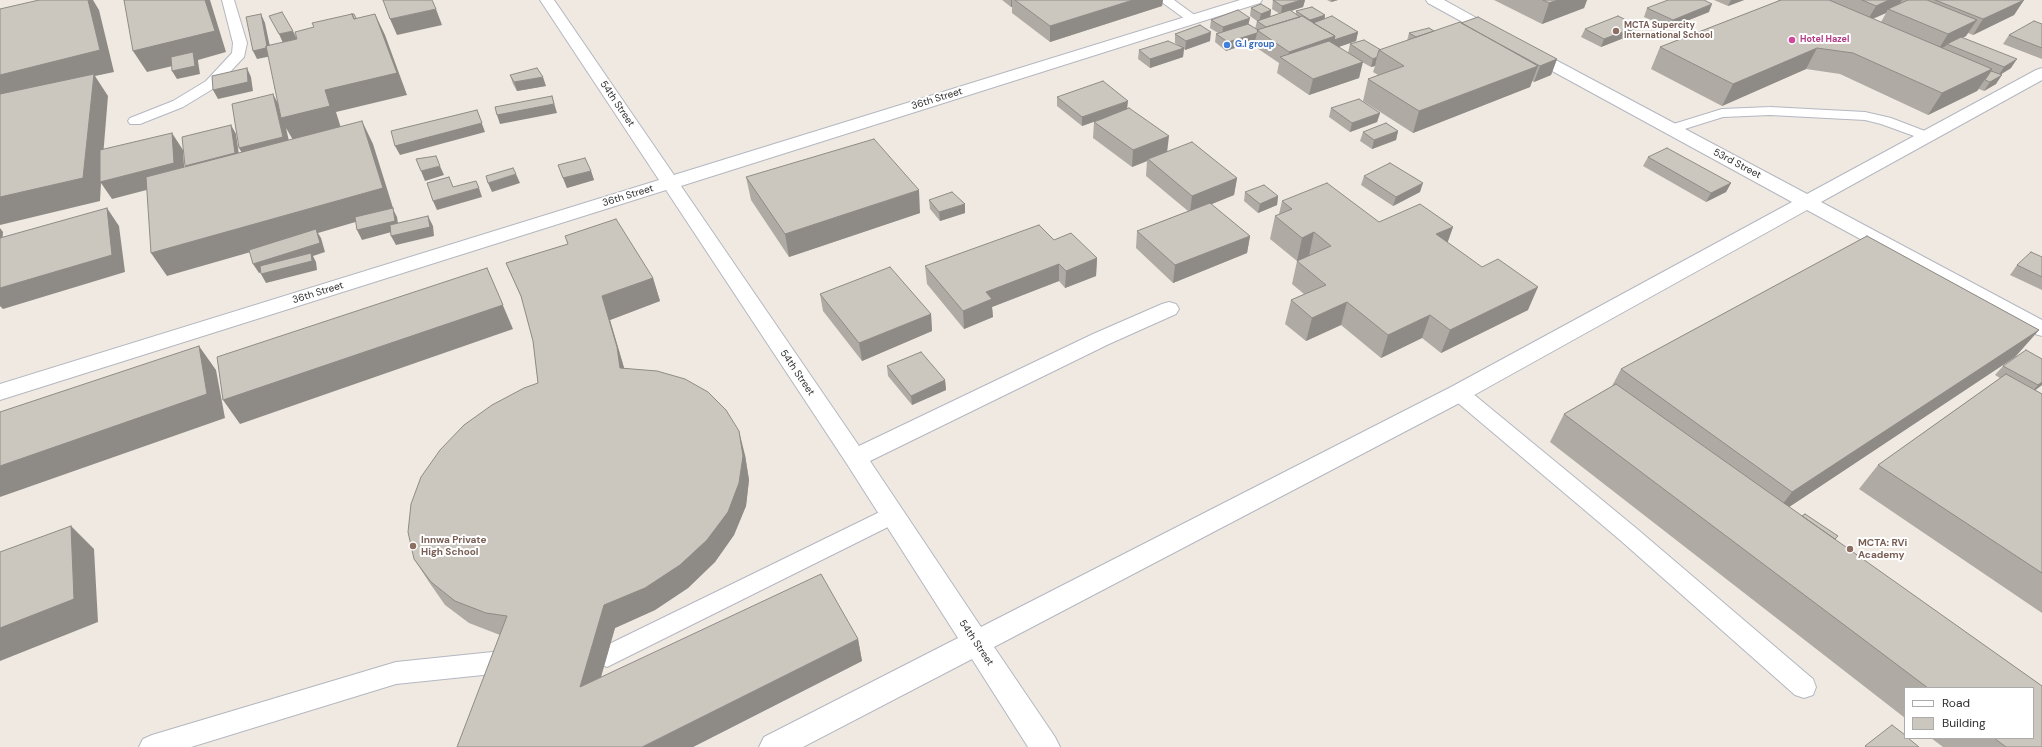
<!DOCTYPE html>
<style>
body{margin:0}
#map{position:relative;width:2042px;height:747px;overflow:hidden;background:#efe9e1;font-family:"DM Sans",sans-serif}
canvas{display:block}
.legend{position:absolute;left:1904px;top:687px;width:130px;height:52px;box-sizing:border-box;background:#fff;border:1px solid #ababab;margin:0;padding:5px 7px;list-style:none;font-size:12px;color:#2e2e2e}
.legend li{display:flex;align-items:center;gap:8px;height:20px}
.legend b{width:20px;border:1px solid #ababab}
</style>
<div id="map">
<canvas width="2042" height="747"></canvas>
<ul class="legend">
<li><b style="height:5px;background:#fff"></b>Road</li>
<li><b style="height:11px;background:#cbc7bf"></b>Building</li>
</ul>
</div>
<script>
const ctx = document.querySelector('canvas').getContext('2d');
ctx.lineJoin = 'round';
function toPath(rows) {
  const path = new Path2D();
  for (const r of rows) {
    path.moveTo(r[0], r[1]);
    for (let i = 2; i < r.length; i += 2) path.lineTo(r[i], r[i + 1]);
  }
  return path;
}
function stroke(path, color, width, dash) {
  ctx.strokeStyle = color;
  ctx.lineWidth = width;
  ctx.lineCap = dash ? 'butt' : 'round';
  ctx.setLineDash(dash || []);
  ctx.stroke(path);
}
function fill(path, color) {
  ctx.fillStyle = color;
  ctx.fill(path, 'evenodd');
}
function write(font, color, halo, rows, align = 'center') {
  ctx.font = font + ' "DM Sans",sans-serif';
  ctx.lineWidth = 4;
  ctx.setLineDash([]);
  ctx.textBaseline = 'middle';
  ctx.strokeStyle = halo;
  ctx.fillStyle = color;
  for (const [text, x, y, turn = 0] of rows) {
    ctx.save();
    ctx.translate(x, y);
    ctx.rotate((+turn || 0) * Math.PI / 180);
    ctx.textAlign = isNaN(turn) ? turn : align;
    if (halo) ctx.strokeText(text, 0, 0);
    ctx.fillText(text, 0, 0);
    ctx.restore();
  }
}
const service = toPath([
 [222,0,234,0,247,43,244,57,216,87,183,107,140,124,130,124,128,121,130,118,173,101,206,81,232,53,233,43,222,0],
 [1159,0,1174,0,1200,19,1194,23,1189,22,1159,0],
 [1770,107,1865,112,1891,118,1930,133,1932,136,1930,139,1925,140,1881,124,1865,120,1770,115,1723,117,1672,133,1667,132,1665,129,1667,126,1722,109,1770,107],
 [1459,386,1466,388,1636,528,1813,679,1816,687,1813,695,1804,698,1795,695,1620,540,1452,398,1449,393,1452,388,1459,386],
 [892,506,900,509,903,515,900,521,615,663,607,667,599,663,595,656,599,649,892,506],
 [512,650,520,653,524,661,520,669,512,672,396,684,191,747,139,747,143,739,152,735,396,662,512,650]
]);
const minor = toPath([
 [540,0,554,0,674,175,1240,0,1262,0,1260,3,681,186,859,446,1093,334,1162,304,1169,302,1176,304,1179,309,1176,314,1109,344,870,461,981,627,1451,387,1792,202,1523,55,1521,52,1523,49,1535,49,1807,194,2036,70,2042,68,2042,80,1821,202,2042,320,2042,336,2035,334,1807,210,1467,399,994,647,1055,737,1060,747,1028,747,972,659,803,747,759,747,764,737,958,638,847,464,666,190,0,400,0,384,659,180,540,0],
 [1426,0,1444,0,1500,31,1503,34,1500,37,1490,37,1428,3,1426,0]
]);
stroke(service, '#b4b7c1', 2);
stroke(minor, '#b4b7c1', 2);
fill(service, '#fff');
fill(minor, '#fff');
fill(toPath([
 [1002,0,1163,0,1162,6,1050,42,1012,13,1012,7,1011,7],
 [1273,0,1305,0,1303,7,1291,11,1296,14,1296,11,1325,15,1325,19,1358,32,1356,41,1339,47,1348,53,1350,44,1381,50,1407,41,1409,33,1434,31,1557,59,1551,75,1534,82,1532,81,1530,87,1413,133,1363,101,1368,79,1378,75,1373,72,1375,66,1371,67,1362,62,1359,78,1309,95,1277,73,1279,63,1254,46,1255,41,1226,51,1215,42,1216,34,1218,33,1210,28,1211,20,1249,24,1255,29,1257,21,1250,16,1251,8,1271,10,1270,17,1280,14,1272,9],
 [1327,0,1338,0,1331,2],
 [1494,0,1587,0,1584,8,1542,24],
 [1714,0,1744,0,1728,6],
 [1778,0,2024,0,2014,15,1973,35,1968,33,1966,36,1962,38,2011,68,2000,75,1996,84,1984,91,1979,89,1977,91,1928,115,1840,74,1806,69,1722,106,1651,69,1660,47,1778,1],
 [1886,13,1881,22,1873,19],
 [1647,8,1709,12,1669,28,1644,17],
 [2042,24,2042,59,2003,44,2009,35],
 [1585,29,1634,34,1601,47,1581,37],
 [1175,34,1210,41,1185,50,1184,49,1183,57,1150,68,1138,59,1139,50,1181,47,1175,43],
 [510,75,546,86,517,91,513,84],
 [1057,97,1128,109,1167,152,1237,178,1234,195,1211,204,1250,236,1247,253,1173,283,1136,248,1137,231,1188,211,1146,176,1147,161,1132,167,1093,138,1094,122,1101,119,1082,126,1057,106],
 [1331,108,1380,113,1377,122,1350,132,1329,117],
 [1398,131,1396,140,1372,149,1360,141,1363,132],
 [1648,157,1731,183,1726,192,1706,202,1643,166],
 [558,165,591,171,594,180,567,188],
 [1364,176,1420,192,1393,206,1361,185],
 [746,177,920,213,789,257,751,200],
 [1245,192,1278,196,1277,205,1258,213,1244,201],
 [929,200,965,204,965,213,940,221,930,209],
 [1282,201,1379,222,1453,227,1447,242,1528,310,1441,353,1422,338,1381,358,1341,325,1306,341,1285,324,1291,300,1304,294,1292,284,1297,261,1270,239,1275,216,1279,214],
 [565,236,653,278,660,301,610,320,624,368,745,455,749,480,746,506,734,535,715,562,688,588,655,610,615,628,601,677,858,639,862,661,693,747,500,635,469,623,445,605,429,582,414,559,538,383,533,341,522,299,506,263,568,244],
 [1867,236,2039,330,2015,357,1789,507,1802,516,1805,514,1838,536,1835,540,2042,686,2042,747,1943,747,1931,738,2033,738,2033,688,1905,688,1905,718,1550,442,1564,414,1612,386,1621,369],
 [1054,240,1097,258,1096,276,1065,288,1059,281,992,307,993,317,964,329,927,284,925,266],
 [2042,257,2042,290,2010,275,2017,265],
 [820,294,931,314,932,331,862,361,823,311],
 [2042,359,2042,385,2035,390,2042,394,2042,613,1859,489,1878,465,2000,378,1995,375,2003,366],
 [887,366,945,380,946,390,912,405,888,376]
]), '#afaba4');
fill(toPath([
 [88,0,93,0,99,10,114,72,95,76,108,96,101,181,172,133,183,150,185,180,112,199,101,183,100,201,0,225,0,75],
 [205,0,210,0,226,52,198,60,198,61,200,74,177,79,172,71,194,61,147,72,133,51],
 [1011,0,1012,0,1012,7,1011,7],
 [1133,0,1163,0,1162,6,1050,42,1050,26],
 [1301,0,1305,0,1303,7,1281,14,1282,6],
 [1332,0,1338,0,1331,2],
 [1558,0,1587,0,1584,8,1542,24,1549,3],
 [1731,0,1744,0,1728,6],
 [1889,0,1902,0,1897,8,1888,9,1886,13,1867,21,1876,6],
 [2024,0,2014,15,1973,35,1983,19],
 [1712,4,1709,12,1669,28,1673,20],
 [436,9,442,25,397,35,390,19],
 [1271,10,1270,19,1259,22,1261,14],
 [261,14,265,23,272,56,257,59,253,51],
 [375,14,385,35,407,95,336,112,341,128,293,140,286,128,292,154,249,165,239,148,273,94,282,111,325,90],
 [1325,15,1323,24,1309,26,1310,20],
 [1250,18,1248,26,1222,36,1223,27],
 [1977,20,1966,36,1948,45,1947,44,1946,46,1938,50,1948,34],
 [1638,26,1634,34,1601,47,1604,39],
 [293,31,297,39,283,43,279,34],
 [1211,32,1210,41,1185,50,1186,41],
 [1358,32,1356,41,1332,49,1287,62,1289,52,1335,36],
 [1257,33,1255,41,1226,51,1228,42],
 [1184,48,1183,57,1150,68,1150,59],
 [1817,48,1806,69,1722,106,1733,84],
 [1377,57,1375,66,1371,67,1373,59],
 [1557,59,1551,75,1534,82,1540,66],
 [2017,59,2011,68,1998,76,2004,67],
 [1363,62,1359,78,1309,95,1313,79],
 [1538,66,1530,87,1413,133,1419,111],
 [247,68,251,77,253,91,218,99,213,90],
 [1992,69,1977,91,1928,115,1942,93],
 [2002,75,1996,84,1984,91,1990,82],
 [543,77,546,86,517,91,514,82],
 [552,96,557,113,500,124,497,115],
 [1128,101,1127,110,1082,126,1082,117],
 [477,110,485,132,400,155,395,146],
 [1380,113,1377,122,1350,132,1352,123],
 [362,121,373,144,394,211,397,217,399,230,362,240,357,230,393,211,318,233,321,238,325,252,313,256,316,262,317,270,266,283,261,274,311,257,259,273,253,264,317,233,167,276,151,253],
 [231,125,236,134,240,162,191,175,185,166],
 [1398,131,1396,140,1372,149,1374,140],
 [1169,136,1167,153,1148,159,1147,161,1132,167,1133,150],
 [440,166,444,175,425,181,421,171],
 [591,171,594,180,567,188,563,178],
 [516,174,520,183,492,192,488,183],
 [1237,178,1234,195,1190,213,1192,196],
 [1423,183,1420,192,1393,206,1396,197],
 [1731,183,1726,192,1706,202,1711,193],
 [479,188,482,197,437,210,433,201],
 [919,190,920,213,789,257,785,234],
 [1278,196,1277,205,1258,213,1260,204],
 [965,204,965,213,940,221,939,212],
 [107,208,119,226,125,272,3,309,0,306,0,288],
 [428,216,433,226,434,236,396,245,391,236],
 [1453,227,1445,250,1436,234],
 [0,228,3,232,0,269],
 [1314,232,1309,256,1297,261,1302,238],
 [1250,236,1247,253,1173,283,1175,265],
 [1097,258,1096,276,1065,288,1066,271],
 [1059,264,1059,281,992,307,993,317,964,329,963,311,986,292],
 [487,268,513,329,240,424,223,400],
 [653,278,660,301,610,320,625,371,620,368,602,296],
 [1538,287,1528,310,1441,353,1450,330],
 [1347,302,1341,325,1306,341,1312,318],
 [931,314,932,331,862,361,859,343],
 [1430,315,1422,338,1381,358,1388,335],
 [2039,330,2015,357,1771,519,1792,492],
 [199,346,216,370,225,418,0,497,0,466],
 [945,380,946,390,912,405,911,396],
 [2042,382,2042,385,2029,395,2038,385],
 [739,431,745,455,749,480,746,506,734,535,715,562,688,588,655,610,615,628,592,708,580,687,604,605],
 [71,526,94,549,98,622,0,661,0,628],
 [858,639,862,661,693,747,642,747]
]), '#8e8b86');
const building = toPath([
 [39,0,88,0,100,50,0,75,0,9,39,0],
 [124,0,205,0,215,31,133,51,124,0],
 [383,0,432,0,436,9,390,19,383,0],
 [1015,0,1133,0,1050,26,1015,0],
 [1273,0,1301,0,1282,6,1273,0],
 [1543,0,1558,0,1549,3,1543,0],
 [1668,0,1704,0,1712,4,1673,20,1647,8,1668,0],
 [1781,0,1829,0,1992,69,1942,93,1853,53,1817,48,1733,84,1660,47,1781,0],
 [1862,0,1889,0,1876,6,1862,0],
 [1908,0,1927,0,1977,20,1948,34,1888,9,1908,0],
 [1935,0,2024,0,1983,19,1935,0],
 [1261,4,1271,10,1261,14,1251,8,1261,4],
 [1312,7,1325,15,1310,20,1296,11,1312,7],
 [1238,10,1250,18,1223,27,1211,20,1238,10],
 [1290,10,1300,17,1266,27,1257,21,1290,10],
 [282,12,293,31,279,34,269,16,282,12],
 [261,14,267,46,266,46,266,48,253,51,246,17,261,14],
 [352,14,354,19,375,14,397,73,325,90,330,106,281,118,266,46,297,39,295,32,314,27,312,23,352,14],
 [352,14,354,14,356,18,354,19,352,14],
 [1302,16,1335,36,1289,52,1257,30,1302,16],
 [1332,16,1358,32,1334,40,1335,36,1313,23,1332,16],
 [1618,16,1638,26,1604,39,1585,29,1618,16],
 [1478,17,1557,59,1540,66,1461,23,1478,17],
 [2034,21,2042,24,2042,48,2009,35,2034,21],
 [1460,22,1538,66,1419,111,1368,79,1404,66,1379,50,1460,22],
 [1248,24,1258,30,1257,33,1228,42,1216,34,1248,24],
 [1200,25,1211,32,1186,41,1175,34,1200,25],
 [1429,28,1434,31,1416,37,1409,33,1429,28],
 [1961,37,2017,59,2004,67,1947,44,1961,37],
 [1364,40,1381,50,1379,50,1377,57,1373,59,1350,44,1364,40],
 [1168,41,1184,48,1150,59,1139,50,1168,41],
 [1329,41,1363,62,1313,79,1280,57,1329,41],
 [193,52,195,66,172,71,171,57,193,52],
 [247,68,248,82,213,90,212,76,247,68],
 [537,68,543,77,514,82,510,75,537,68],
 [1991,71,2002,75,1990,82,1985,80,1991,71],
 [94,74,83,178,0,197,0,94,94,74],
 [1103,81,1128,101,1082,117,1057,97,1103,81],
 [273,94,283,137,239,148,232,104,273,94],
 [552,96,554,104,497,115,495,107,552,96],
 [1359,99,1380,113,1352,123,1331,108,1359,99],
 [1129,108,1169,136,1133,150,1094,122,1129,108],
 [477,110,482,123,395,146,391,131,477,110],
 [362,121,383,188,151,253,146,177,362,121],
 [1386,123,1398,131,1374,140,1363,132,1386,123],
 [231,125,235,153,185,166,182,137,231,125],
 [172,133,174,163,100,182,100,150,172,133],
 [874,139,919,190,785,234,746,177,874,139],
 [1192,142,1237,178,1192,196,1148,159,1192,142],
 [1667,148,1731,183,1711,193,1648,157,1667,148],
 [436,156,440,166,421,171,416,159,436,156],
 [585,158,591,171,563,178,558,165,585,158],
 [1390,163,1423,183,1396,197,1364,176,1390,163],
 [513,168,516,174,488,183,486,176,513,168],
 [449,177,453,187,476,181,479,188,433,201,427,183,449,177],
 [1327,183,1379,222,1420,204,1453,227,1436,234,1482,267,1498,259,1538,287,1450,330,1430,315,1388,335,1347,302,1312,318,1291,300,1326,285,1297,261,1331,246,1314,232,1302,238,1275,216,1292,209,1282,201,1327,183],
 [1264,185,1278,196,1260,204,1245,192,1264,185],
 [952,192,965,204,939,212,929,200,952,192],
 [1210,203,1250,236,1175,265,1137,231,1210,203],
 [107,208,112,255,0,288,0,238,107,208],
 [393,208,395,221,357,230,355,217,393,208],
 [428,216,430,227,391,236,390,225,428,216],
 [616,219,653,278,602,296,617,347,620,368,657,371,685,379,708,392,726,410,739,431,743,456,739,483,728,512,707,540,680,565,645,588,604,605,580,687,821,574,858,639,642,747,457,747,507,616,486,613,455,601,431,582,414,559,408,532,411,504,421,477,440,450,464,425,492,405,524,388,538,383,533,341,521,296,506,263,568,244,565,236,616,219],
 [1039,225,1054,240,1071,233,1097,258,1066,271,1059,264,986,292,992,299,963,311,925,266,1039,225],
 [316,229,320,243,253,264,249,250,316,229],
 [1867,236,2039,330,1792,492,1621,369,1867,236],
 [2031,252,2042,257,2042,277,2017,265,2031,252],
 [311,253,312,261,261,274,260,266,311,253],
 [890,267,931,314,859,343,820,294,890,267],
 [487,268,503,305,223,400,217,357,487,268],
 [199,346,207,394,0,466,0,412,199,346],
 [2026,350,2042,359,2042,382,2038,385,2003,366,2026,350],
 [921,352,945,380,911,396,887,366,921,352],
 [2006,374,2042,394,2042,573,1878,465,2006,374],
 [1616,384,2042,686,2042,747,2006,747,1994,738,2033,738,2033,688,1928,688,1564,414,1616,384],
 [1805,514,1838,536,1835,539,1802,516,1805,514],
 [71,526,74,599,0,628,0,552,71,526],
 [1892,725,1905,735,1905,738,1908,738,1919,747,1866,747,1865,746,1892,725]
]);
fill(building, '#cbc7bf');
stroke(building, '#8e8b86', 1);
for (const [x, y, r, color] of [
 [1616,31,4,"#8d6e63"],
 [1792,40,4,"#d1479c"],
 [1227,45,4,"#3f7fe0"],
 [413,546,4,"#8d6e63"],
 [1850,549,4,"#8d6e63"]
]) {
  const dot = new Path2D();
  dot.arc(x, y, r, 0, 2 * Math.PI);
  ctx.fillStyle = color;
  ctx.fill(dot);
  stroke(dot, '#fff', 1.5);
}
write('bold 9px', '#785e54', '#fff', [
 ["MCTA Supercity",1624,26],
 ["International School",1624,36]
], 'left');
write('bold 9px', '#b23c85', '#fff', [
 ["Hotel Hazel",1800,40]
], 'left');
write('bold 9px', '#366cbe', '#fff', [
 ["G.I group",1235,45]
], 'left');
write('10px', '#2e2e2e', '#fff', [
 ["36th Street",937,99,-17],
 ["54th Street",617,104,56],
 ["53rd Street",1737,164,28],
 ["36th Street",628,196,-17],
 ["36th Street",318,293,-17],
 ["54th Street",797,373,56],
 ["54th Street",976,643,56]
]);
write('bold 10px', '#785e54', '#fff', [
 ["Innwa Private",421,540],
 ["High School",421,552],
 ["MCTA: RVi",1858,543],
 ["Academy",1858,555]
], 'left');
</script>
